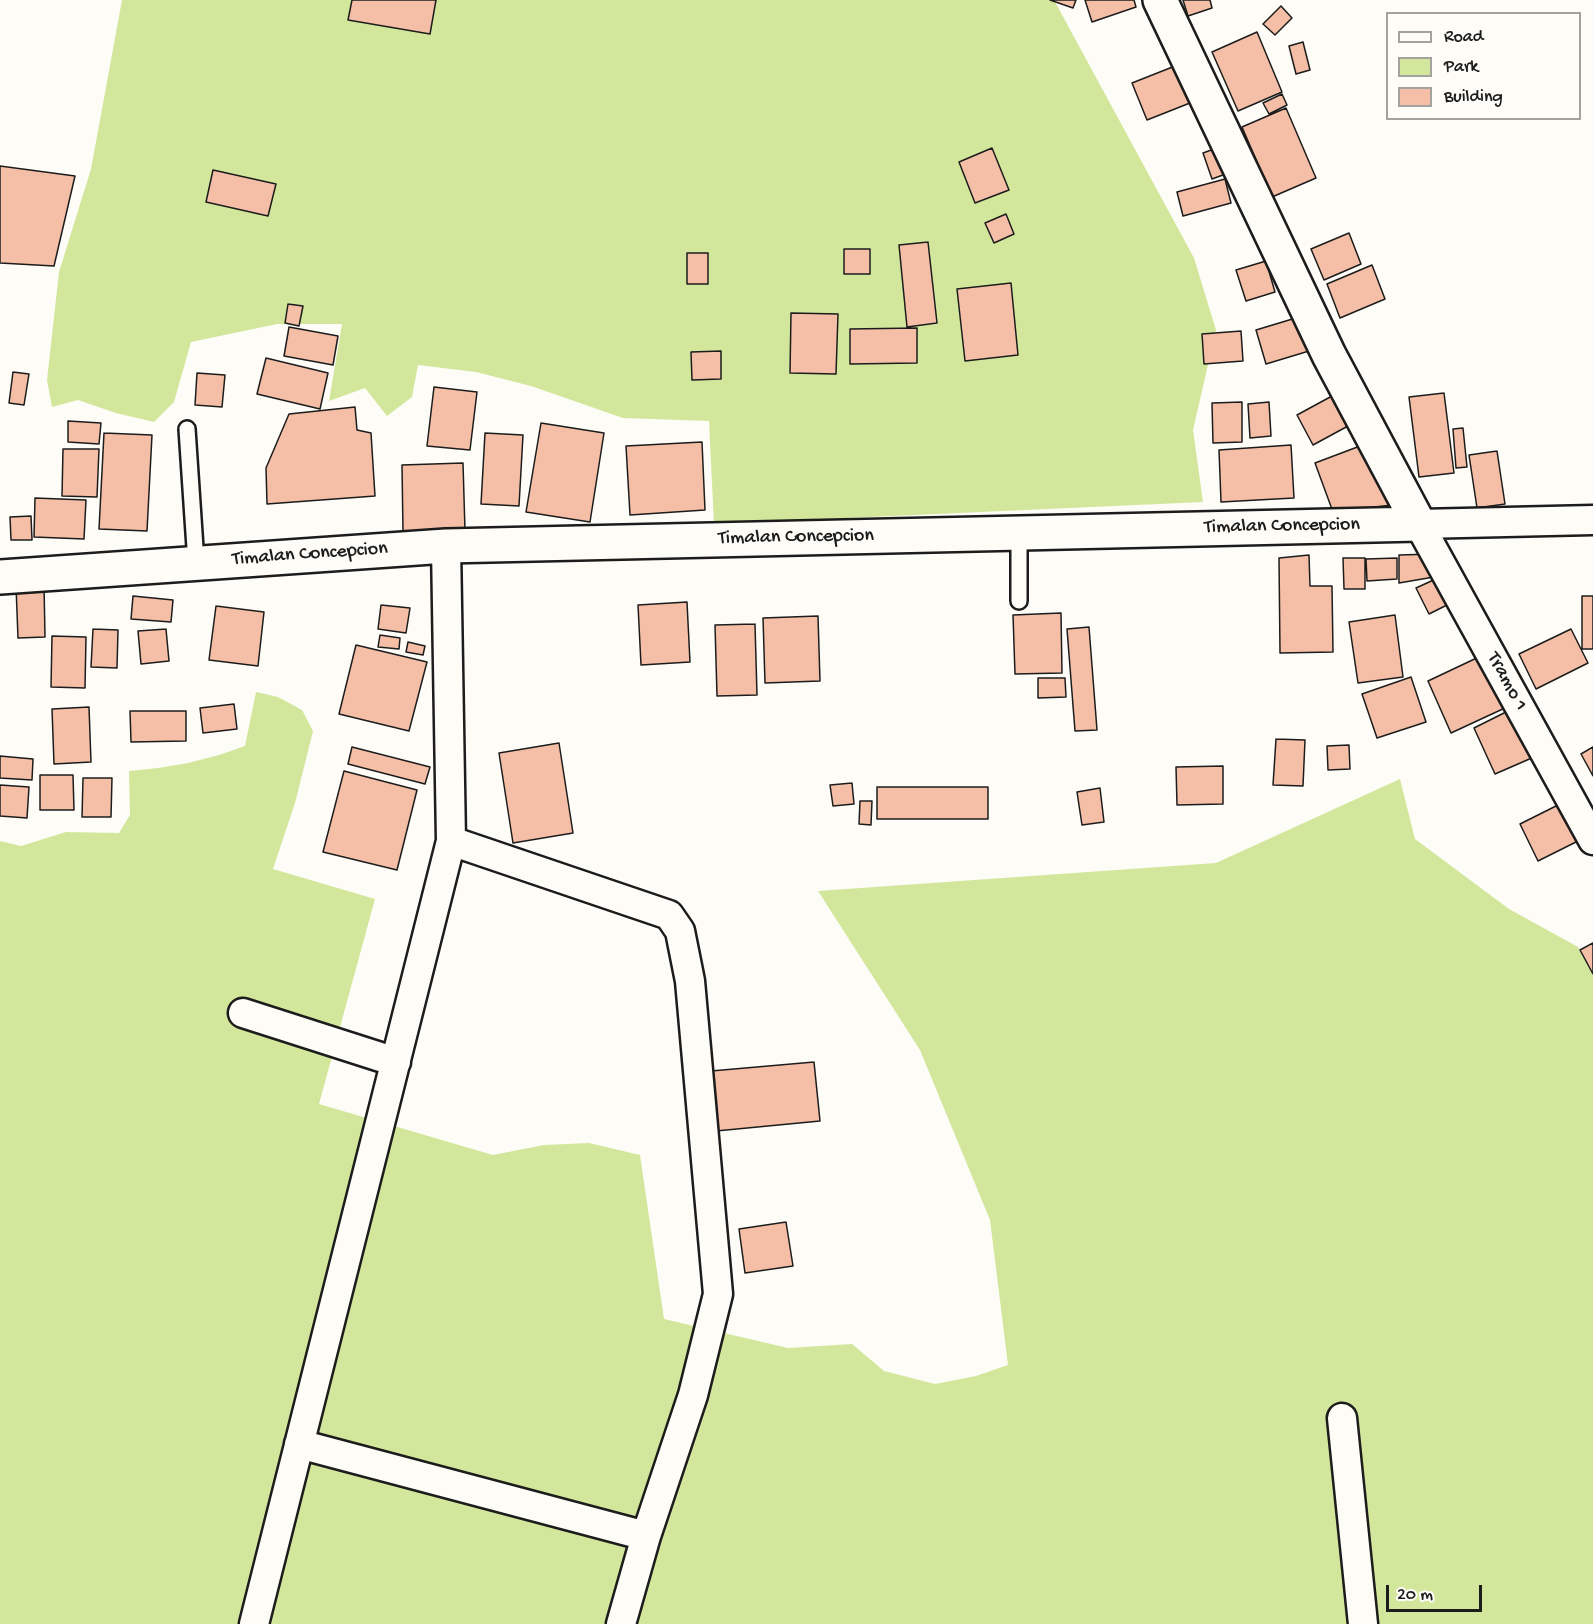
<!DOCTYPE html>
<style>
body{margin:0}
#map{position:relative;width:1593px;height:1624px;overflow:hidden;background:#fdfcf7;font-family:"Gochi Hand",sans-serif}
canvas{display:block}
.legend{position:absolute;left:1386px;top:12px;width:195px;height:108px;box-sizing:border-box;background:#fdfcf7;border:2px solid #a3a29f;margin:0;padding:8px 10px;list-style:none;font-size:18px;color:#1c1c1c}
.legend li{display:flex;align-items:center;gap:12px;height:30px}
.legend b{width:30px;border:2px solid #a3a29f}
.scale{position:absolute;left:1386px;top:1585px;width:96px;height:27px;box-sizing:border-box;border:3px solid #1c1c1c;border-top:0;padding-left:8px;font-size:18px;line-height:21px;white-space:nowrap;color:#1c1c1c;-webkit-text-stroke:4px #fdfcf7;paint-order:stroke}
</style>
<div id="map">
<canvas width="1593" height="1624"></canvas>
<ul class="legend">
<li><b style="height:8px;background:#fdfcf7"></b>Road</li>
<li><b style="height:16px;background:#d3e79c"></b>Park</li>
<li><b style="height:16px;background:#f4bfa6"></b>Building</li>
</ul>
<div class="scale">20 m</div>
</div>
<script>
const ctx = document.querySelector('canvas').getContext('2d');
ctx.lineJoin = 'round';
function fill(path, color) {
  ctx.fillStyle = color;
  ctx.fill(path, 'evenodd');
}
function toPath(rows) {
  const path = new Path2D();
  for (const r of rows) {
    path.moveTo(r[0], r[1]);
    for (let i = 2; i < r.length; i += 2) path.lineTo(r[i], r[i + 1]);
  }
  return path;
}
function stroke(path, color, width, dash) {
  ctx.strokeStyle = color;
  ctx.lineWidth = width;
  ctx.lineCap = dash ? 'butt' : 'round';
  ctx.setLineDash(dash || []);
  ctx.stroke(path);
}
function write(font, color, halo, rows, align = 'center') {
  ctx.font = font + ' "Gochi Hand",sans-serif';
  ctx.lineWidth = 4.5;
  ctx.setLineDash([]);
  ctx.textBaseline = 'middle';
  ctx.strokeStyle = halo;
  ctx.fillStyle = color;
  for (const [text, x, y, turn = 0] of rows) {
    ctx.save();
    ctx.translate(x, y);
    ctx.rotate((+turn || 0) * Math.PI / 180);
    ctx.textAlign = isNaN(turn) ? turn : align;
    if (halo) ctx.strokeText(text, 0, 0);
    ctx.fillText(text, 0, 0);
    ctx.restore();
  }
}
fill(toPath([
 [122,0,1054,0,1194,258,1216,330,1193,430,1203,502,714,524,709,421,623,418,531,386,476,372,418,365,412,397,387,416,365,388,329,401,342,324,277,324,191,342,174,402,154,422,116,413,78,400,52,407,47,380,59,272,91,169],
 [256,692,278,697,302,710,313,731,295,803,273,869,375,899,319,1104,493,1155,544,1145,589,1143,640,1155,664,1319,788,1348,852,1344,884,1371,935,1384,976,1376,1008,1365,990,1220,920,1050,818,891,1216,863,1400,779,1415,839,1509,909,1578,947,1593,975,1593,1624,0,1624,0,841,21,846,66,832,119,833,130,815,129,771,158,768,188,763,219,755,245,746]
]), '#d3e79c');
const building = toPath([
 [352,0,436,0,430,34,348,20,352,0],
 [1050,0,1076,0,1073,8,1050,0],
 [1085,0,1134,0,1136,7,1092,22,1085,0],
 [1183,0,1210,0,1212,8,1188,16,1183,0],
 [1281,6,1292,18,1275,35,1263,24,1281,6],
 [1257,32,1282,92,1238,111,1212,52,1257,32],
 [1303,42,1310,70,1296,74,1289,46,1303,42],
 [1175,66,1190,103,1147,120,1132,83,1175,66],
 [1282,94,1287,105,1269,114,1263,103,1282,94],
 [1286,108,1316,178,1272,197,1242,127,1286,108],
 [1222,146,1231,172,1212,179,1203,153,1222,146],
 [992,148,1009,190,975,203,959,162,992,148],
 [0,166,75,176,54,266,0,263,0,166],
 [213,170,276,184,268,216,206,202,213,170],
 [1225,179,1231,203,1183,216,1177,192,1225,179],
 [1006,214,1014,234,994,243,985,223,1006,214],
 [1349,233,1361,264,1324,280,1311,249,1349,233],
 [928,242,937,323,907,327,899,245,928,242],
 [844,249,870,249,870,274,844,274,844,249],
 [687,253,708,253,708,284,687,284,687,253],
 [1266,261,1275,292,1246,301,1236,270,1266,261],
 [1372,265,1385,299,1340,318,1327,284,1372,265],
 [1011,283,1018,355,965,361,957,289,1011,283],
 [288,304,303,306,299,326,285,323,288,304],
 [791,313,838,314,836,374,790,373,791,313],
 [1299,317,1309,351,1266,364,1256,330,1299,317],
 [289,327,338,336,333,365,284,356,289,327],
 [917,328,917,363,850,364,850,329,917,328],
 [1241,331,1243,361,1204,364,1202,334,1241,331],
 [721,351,721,379,692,380,691,352,721,351],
 [266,358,328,373,320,409,257,394,266,358],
 [13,372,29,374,24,405,9,403,13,372],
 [197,373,225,375,222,407,195,405,197,373],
 [434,387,477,392,470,450,427,446,434,387],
 [1444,393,1454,473,1419,477,1409,397,1444,393],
 [1332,396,1348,426,1313,445,1297,415,1332,396],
 [1242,402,1242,442,1213,443,1212,403,1242,402],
 [1269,402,1271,436,1250,438,1248,404,1269,402],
 [355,407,357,430,371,433,375,496,267,504,266,468,289,414,355,407],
 [68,421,101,423,99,444,68,442,68,421],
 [541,423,604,433,590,522,526,512,541,423],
 [1463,428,1467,467,1456,468,1453,429,1463,428],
 [104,433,152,435,147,531,99,529,104,433],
 [485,433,523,435,519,506,481,504,485,433],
 [702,442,705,510,630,515,626,446,702,442],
 [1291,445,1294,498,1221,502,1219,450,1291,445],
 [1360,446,1392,505,1333,512,1315,463,1360,446],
 [63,449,99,449,97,497,62,496,63,449],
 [1497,451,1505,504,1477,508,1469,455,1497,451],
 [463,463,465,531,403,532,402,465,463,463],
 [35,498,86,500,84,539,34,537,35,498],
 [31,516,32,540,11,540,10,517,31,516],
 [1433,554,1434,577,1399,583,1399,555,1433,554],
 [1309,555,1310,586,1332,586,1333,652,1280,653,1279,558,1309,555],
 [1343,558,1365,558,1365,589,1344,589,1343,558],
 [1397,558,1397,579,1367,581,1366,559,1397,558],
 [1440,577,1453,602,1429,614,1416,588,1440,577],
 [44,585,45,637,18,638,16,586,44,585],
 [133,596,173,600,171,622,131,619,133,596],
 [1582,596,1593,596,1593,649,1582,649,1582,596],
 [687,602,690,662,641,665,638,605,687,602],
 [381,605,410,608,406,633,378,629,381,605],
 [216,606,264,612,258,666,209,660,216,606],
 [1061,613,1062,673,1015,674,1013,615,1061,613],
 [1395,615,1403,677,1358,683,1349,622,1395,615],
 [818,616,820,681,765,683,763,618,818,616],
 [755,624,757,695,717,696,715,625,755,624],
 [1089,627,1097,730,1075,731,1067,629,1089,627],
 [93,629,118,630,117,668,91,667,93,629],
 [166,629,169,661,141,664,138,631,166,629],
 [1571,629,1588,663,1536,689,1519,654,1571,629],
 [380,635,400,638,399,649,378,647,380,635],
 [52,636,86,637,85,688,51,687,52,636],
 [408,642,425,646,423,655,406,652,408,642],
 [356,645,427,662,409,731,339,714,356,645],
 [1483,655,1507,707,1451,733,1428,681,1483,655],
 [1411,677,1426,722,1377,738,1362,694,1411,677],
 [1038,678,1065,678,1066,697,1038,698,1038,678],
 [234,704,237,729,203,733,200,708,234,704],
 [89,707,91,762,54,764,52,709,89,707],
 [1512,709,1534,757,1495,774,1474,728,1512,709],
 [130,711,186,711,186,741,131,742,130,711],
 [1276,739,1305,740,1303,786,1273,785,1276,739],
 [559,743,573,833,513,843,499,753,559,743],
 [1349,745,1350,769,1328,770,1327,746,1349,745],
 [352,747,430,767,425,784,348,764,352,747],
 [1593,747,1593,776,1581,754,1593,747],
 [0,756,33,759,32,780,0,778,0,756],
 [1223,766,1223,804,1177,805,1176,767,1223,766],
 [344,771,417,790,397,870,323,852,344,771],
 [40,775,73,775,74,810,40,810,40,775],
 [83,778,112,778,111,817,82,817,83,778],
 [852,783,854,804,833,806,830,785,852,783],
 [0,785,29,787,27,818,0,816,0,785],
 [877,787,988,787,988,819,877,819,877,787],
 [1100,788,1104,822,1082,825,1077,792,1100,788],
 [1568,800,1586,837,1538,861,1520,824,1568,800],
 [860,801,872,801,871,825,859,824,860,801],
 [1593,943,1593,974,1580,950,1593,943],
 [814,1062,820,1121,716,1131,711,1071,814,1062],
 [786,1222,793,1266,745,1273,739,1229,786,1222]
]);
fill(building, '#f4bfa6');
stroke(building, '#1c1c1c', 1.5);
const lane = toPath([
 [187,429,196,563],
 [1019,533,1019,601]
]);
const street = toPath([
 [1593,520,1419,524,1593,840],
 [451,841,669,915,680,931,690,981,718,1294,693,1395,646,1536,621,1624],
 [243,1013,396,1062],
 [1342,1418,1363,1624],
 [299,1444,646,1536],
 [254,1624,451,841,446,546]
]);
const secondary = toPath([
 [0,577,446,546,1419,524,1329,355,1160,0]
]);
stroke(lane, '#1c1c1c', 20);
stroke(street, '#1c1c1c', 33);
stroke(secondary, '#1c1c1c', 38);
stroke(lane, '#fdfcf7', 15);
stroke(street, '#fdfcf7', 28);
stroke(secondary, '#fdfcf7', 33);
write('20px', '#1c1c1c', '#fdfcf7', [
 ["Timalan Concepcion",1282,527,-1],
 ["Timalan Concepcion",796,538,-1],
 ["Timalan Concepcion",310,555,-4],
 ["Tramo 1",1506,682,61]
]);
</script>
